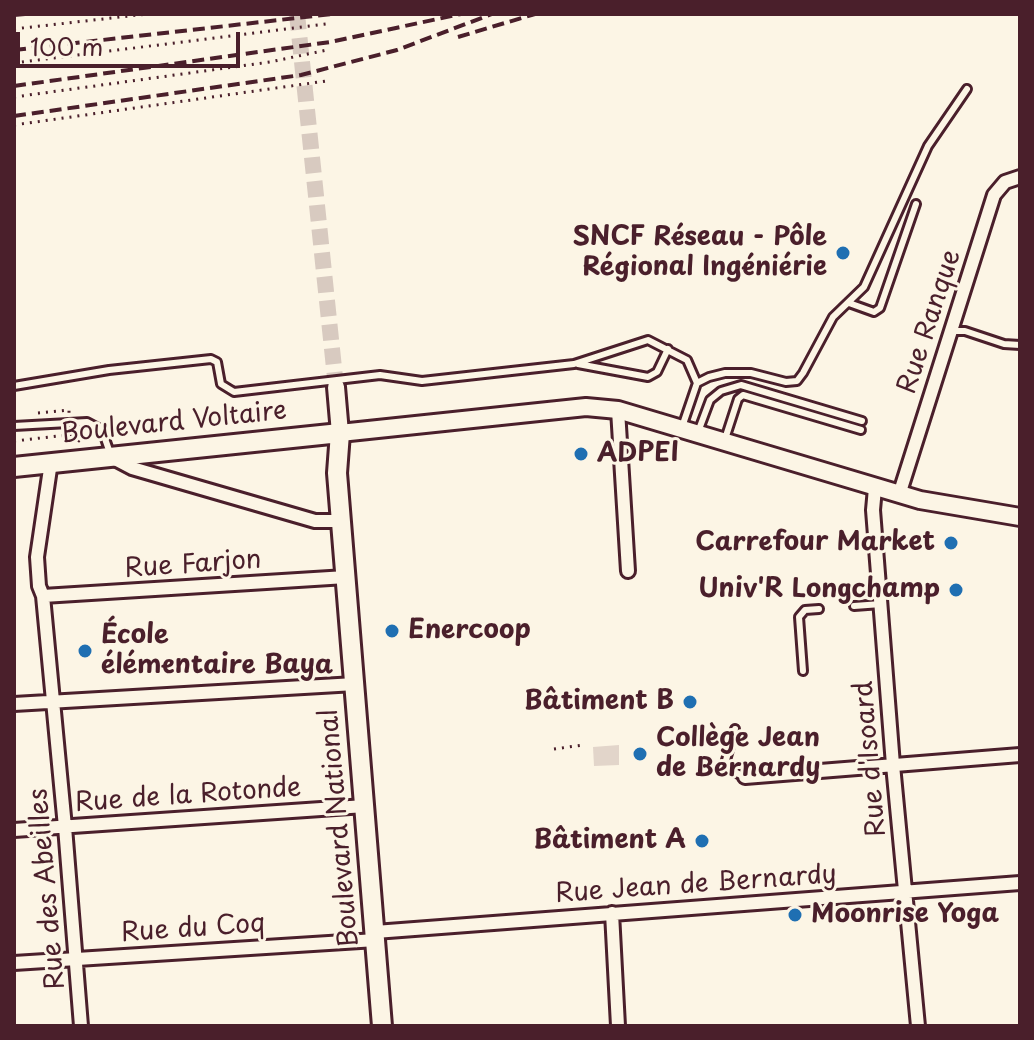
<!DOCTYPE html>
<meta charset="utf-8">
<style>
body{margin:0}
#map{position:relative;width:1034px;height:1040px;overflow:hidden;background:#fcf5e5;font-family:"Playpen Sans",sans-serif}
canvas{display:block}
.frame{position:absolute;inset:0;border:16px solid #4a1f2b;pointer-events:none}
.scale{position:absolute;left:16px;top:32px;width:224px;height:36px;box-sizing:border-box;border:4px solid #4a1f2b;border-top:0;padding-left:10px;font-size:24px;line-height:28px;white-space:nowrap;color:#4a1f2b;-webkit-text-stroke:6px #fcf5e5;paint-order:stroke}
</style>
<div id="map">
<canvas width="1034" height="1040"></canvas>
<div class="frame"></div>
<div class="scale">100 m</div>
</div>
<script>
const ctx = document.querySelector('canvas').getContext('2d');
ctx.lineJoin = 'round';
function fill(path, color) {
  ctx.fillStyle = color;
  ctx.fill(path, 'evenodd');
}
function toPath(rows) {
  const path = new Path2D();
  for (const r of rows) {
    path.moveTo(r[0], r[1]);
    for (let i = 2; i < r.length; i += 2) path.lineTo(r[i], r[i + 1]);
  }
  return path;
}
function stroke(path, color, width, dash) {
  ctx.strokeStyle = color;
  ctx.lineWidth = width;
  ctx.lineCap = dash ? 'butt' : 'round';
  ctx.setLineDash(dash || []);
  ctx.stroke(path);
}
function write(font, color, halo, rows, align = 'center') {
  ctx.font = font + ' "Playpen Sans",sans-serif';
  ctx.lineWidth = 6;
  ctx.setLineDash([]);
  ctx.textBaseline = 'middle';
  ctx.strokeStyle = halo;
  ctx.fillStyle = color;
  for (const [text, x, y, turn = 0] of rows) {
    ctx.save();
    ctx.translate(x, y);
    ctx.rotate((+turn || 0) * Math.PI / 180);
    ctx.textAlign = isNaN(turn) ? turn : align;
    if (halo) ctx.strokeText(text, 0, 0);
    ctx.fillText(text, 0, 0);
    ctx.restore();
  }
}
fill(toPath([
 [619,745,619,765,594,766,593,747]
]), '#e2d5ca');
stroke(toPath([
 [297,14,336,387]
]), '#d8cac0', 16, [16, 8]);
const service = toPath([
 [849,303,874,312,880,308,916,204],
 [951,331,965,331,1004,344,1020,345],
 [578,364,648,377,657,372,668,349],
 [14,386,109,370,211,359,217,362,221,384,234,392,380,375,422,381,574,364,648,340,687,360,697,383],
 [14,426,87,422,102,430,110,453],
 [682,427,697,383,709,377,725,373,751,373,786,382,797,381,803,373,833,317,864,287,928,146,967,89],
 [698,432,710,400,721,391,741,385,862,421],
 [725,439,738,399,743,395,861,430],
 [854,606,881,604],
 [803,671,799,617,805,610,819,609],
 [735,729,724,767,745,777]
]);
const minor = toPath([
 [618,410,628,571],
 [113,458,132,468,315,521,341,521],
 [51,462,37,557,39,586,43,596,65,827,81,1026],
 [875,488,873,510,893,765,918,1026],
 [899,495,994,195,1005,182,1020,177],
 [43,596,346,577],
 [14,704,355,684],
 [745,777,1020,755],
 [14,830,365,806],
 [612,913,618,1026],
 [375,932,1020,883],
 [14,963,376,940]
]);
const tertiary = toPath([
 [336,387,340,433,586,407,618,410,920,500,1020,517]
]);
const secondary = toPath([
 [14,467,340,433,337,473,382,1026]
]);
stroke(service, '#4a1f2b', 12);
stroke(minor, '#4a1f2b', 18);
stroke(tertiary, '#4a1f2b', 22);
stroke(secondary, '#4a1f2b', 24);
stroke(toPath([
 [14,29,147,14],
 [14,63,326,24],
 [14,97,270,62,327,50],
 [14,125,326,81],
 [38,413,69,410,69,415],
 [14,441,77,434,81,438,77,443],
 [689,739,706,739],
 [554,749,583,745]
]), '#4a1f2b', 3, [2, 6]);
stroke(service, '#fcf5e5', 6);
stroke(minor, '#fcf5e5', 12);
stroke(tertiary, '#fcf5e5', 16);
stroke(secondary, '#fcf5e5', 18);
stroke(toPath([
 [14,15,25,14],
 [458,37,535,14],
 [14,50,332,14],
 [14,86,330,42,461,14],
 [14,116,301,75,397,50,492,14]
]), '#4a1f2b', 4, [12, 6]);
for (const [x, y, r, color] of [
 [843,253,8,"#1f6fb2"],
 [581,454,8,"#1f6fb2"],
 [951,543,8,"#1f6fb2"],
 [956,590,8,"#1f6fb2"],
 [392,631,8,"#1f6fb2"],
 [85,651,8,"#1f6fb2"],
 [690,702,8,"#1f6fb2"],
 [640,754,8,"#1f6fb2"],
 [702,841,8,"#1f6fb2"],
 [795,915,8,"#1f6fb2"]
]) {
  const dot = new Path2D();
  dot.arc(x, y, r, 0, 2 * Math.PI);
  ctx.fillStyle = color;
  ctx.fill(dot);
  stroke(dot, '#fcf5e5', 3);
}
write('bold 26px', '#4a1f2b', '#fcf5e5', [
 ["SNCF Réseau - Pôle",827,238],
 ["Régional Ingéniérie",827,268],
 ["ADPEI",597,454,"left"],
 ["Carrefour Market",935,543],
 ["Univ'R Longchamp",940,590],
 ["Enercoop",408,631,"left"],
 ["École",101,636,"left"],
 ["élémentaire Baya",101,666,"left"],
 ["Bâtiment B",674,702],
 ["Collège Jean",656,739,"left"],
 ["de Bernardy",656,769,"left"],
 ["Bâtiment A",686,841],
 ["Moonrise Yoga",811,915,"left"]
], 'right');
write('26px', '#4a1f2b', '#fcf5e5', [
 ["Rue Ranque",930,322,-72],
 ["Boulevard Voltaire",174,423,-6],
 ["Rue Farjon",193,565,-4],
 ["Rue d'Isoard",871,759,-95],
 ["Rue de la Rotonde",188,796,-4],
 ["Boulevard National",340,828,-95],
 ["Rue Jean de Bernardy",696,885,-4],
 ["Rue des Abeilles",48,889,-95],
 ["Rue du Coq",193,929,-4]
]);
</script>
